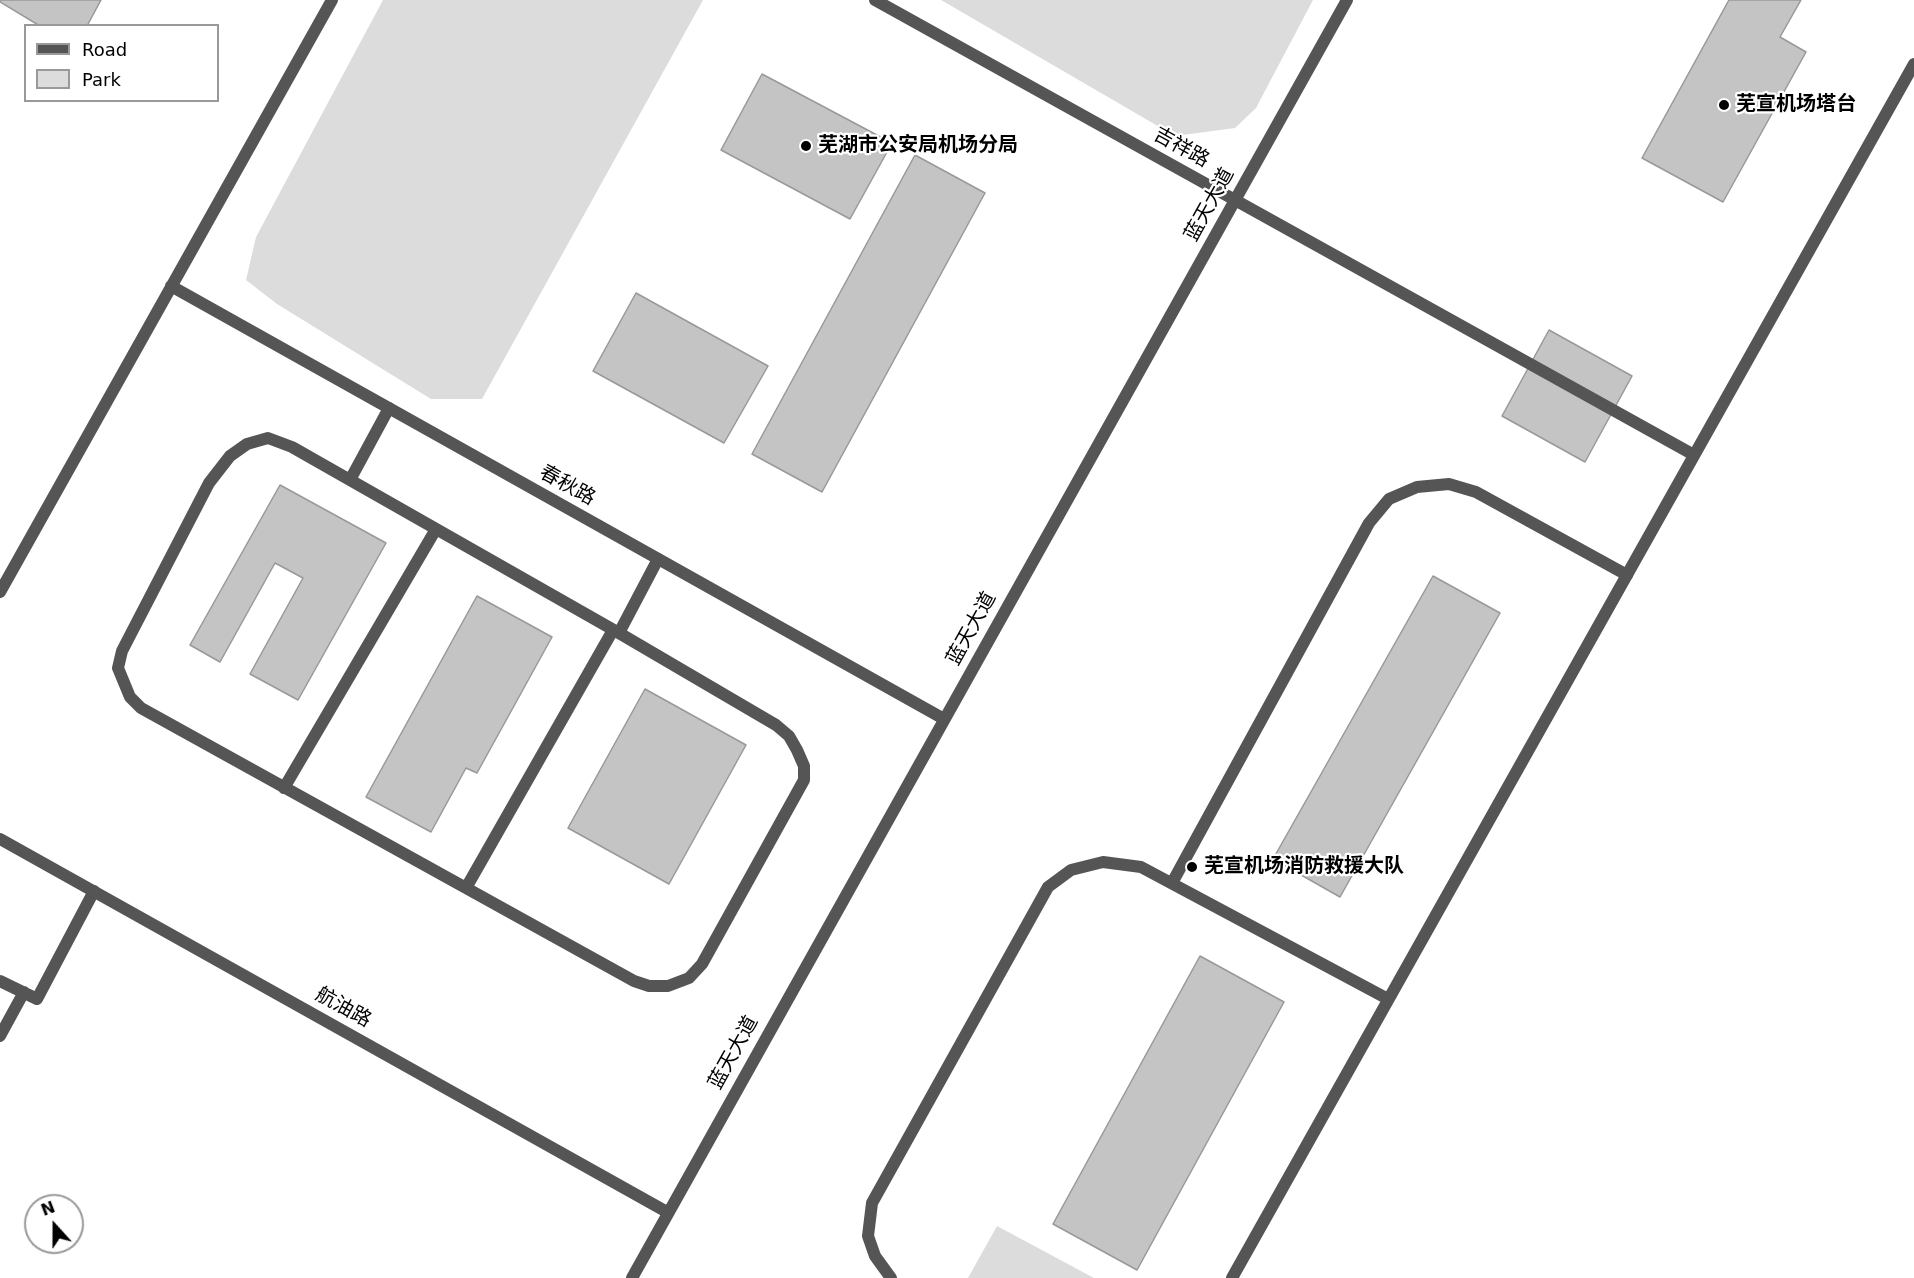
<!DOCTYPE html>
<meta charset="utf-8">
<style>
body{margin:0}
#map{position:relative;width:1914px;height:1278px;overflow:hidden;background:#fff;font-family:"DejaVu Sans",sans-serif}
canvas{display:block}
.legend{position:absolute;left:24px;top:24px;width:195px;height:78px;box-sizing:border-box;background:#fff;border:2px solid #999;margin:0;padding:8px 10px;list-style:none;font-size:18px;color:#000}
.legend li{display:flex;align-items:center;gap:12px;height:30px}
.legend b{width:30px;border:2px solid #999}
.north{position:absolute;left:24px;top:1194px;width:60px;height:60px;box-sizing:border-box;background:#fff;border:2px solid #999;border-radius:50%;rotate:339deg;font-size:16px;font-weight:700;line-height:24px;text-align:center;color:#000}
.north::after{content:'';display:block;margin:auto;width:21px;height:27px;background:#000;clip-path:polygon(50% 0,100% 100%,50% 72%,0 100%)}
</style>
<div id="map">
<canvas width="1914" height="1278"></canvas>
<ul class="legend">
<li><b style="height:8px;background:#555"></b>Road</li>
<li><b style="height:16px;background:#dcdcdc"></b>Park</li>
</ul>
<div class="north">N</div>
</div>
<script>
const ctx = document.querySelector('canvas').getContext('2d');
ctx.lineJoin = 'round';
function fill(path, color) {
  ctx.fillStyle = color;
  ctx.fill(path, 'evenodd');
}
function toPath(rows) {
  const path = new Path2D();
  for (const r of rows) {
    path.moveTo(r[0], r[1]);
    for (let i = 2; i < r.length; i += 2) path.lineTo(r[i], r[i + 1]);
  }
  return path;
}
function stroke(path, color, width, dash) {
  ctx.strokeStyle = color;
  ctx.lineWidth = width;
  ctx.lineCap = dash ? 'butt' : 'round';
  ctx.setLineDash(dash || []);
  ctx.stroke(path);
}
function write(font, color, halo, rows, align = 'center') {
  ctx.font = font + ' "DejaVu Sans","Noto Sans SC",sans-serif';
  ctx.lineWidth = 4.5;
  ctx.setLineDash([]);
  ctx.textBaseline = 'middle';
  ctx.strokeStyle = halo;
  ctx.fillStyle = color;
  for (const [text, x, y, turn = 0] of rows) {
    ctx.save();
    ctx.translate(x, y);
    ctx.rotate((+turn || 0) * Math.PI / 180);
    ctx.textAlign = isNaN(turn) ? turn : align;
    if (halo) ctx.strokeText(text, 0, 0);
    ctx.fillText(text, 0, 0);
    ctx.restore();
  }
}
fill(toPath([
 [383,0,703,0,482,399,431,399,277,304,246,280,256,237],
 [941,0,1313,0,1256,108,1235,128,1175,136],
 [997,1226,1094,1278,968,1278]
]), '#dcdcdc');
const building = toPath([
 [0,0,101,0,87,26,40,26,0,2,0,0],
 [1729,0,1801,0,1780,37,1806,52,1723,202,1642,158,1729,0],
 [762,74,892,143,850,219,721,150,762,74],
 [915,155,985,193,822,492,752,454,915,155],
 [636,293,768,366,724,443,593,371,636,293],
 [1549,330,1632,376,1585,462,1502,416,1549,330],
 [280,485,386,543,298,700,250,674,303,578,275,563,220,662,190,645,280,485],
 [1433,576,1500,613,1340,897,1273,859,1433,576],
 [477,596,552,637,477,773,466,768,431,832,366,797,477,596],
 [645,689,746,745,669,884,568,828,645,689],
 [1200,956,1284,1002,1137,1270,1053,1224,1200,956]
]);
fill(building, '#c4c4c4');
stroke(building, '#999', 1.5);
stroke(toPath([
 [389,408,350,480,292,447,268,438,247,444,230,456,209,483,122,651,118,668,130,697,141,708,634,981,649,986,668,986,689,978,702,964,804,780,804,766,797,750,789,736,776,725,619,633,658,559],
 [350,480,619,633],
 [284,788,436,529],
 [1172,883,1369,523,1389,499,1417,487,1449,484,1476,492,1627,575],
 [466,888,613,630],
 [0,981,37,999,94,891],
 [0,1036,24,992],
 [891,1278,875,1256,868,1236,872,1203,1048,887,1071,870,1103,862,1141,867,1388,999]
]), '#555', 12);
stroke(toPath([
 [875,0,1694,455],
 [171,286,944,719],
 [0,592,332,0],
 [632,1278,1347,0],
 [1232,1278,1914,64]
]), '#555', 12);
stroke(toPath([
 [0,839,667,1212]
]), '#555', 12);
for (const [x, y, r, color] of [
 [1724,105,6,"#000"],
 [806,146,6,"#000"],
 [1192,867,6,"#000"]
]) {
  const dot = new Path2D();
  dot.arc(x, y, r, 0, 2 * Math.PI);
  ctx.fillStyle = color;
  ctx.fill(dot);
  stroke(dot, '#fff', 2);
}
write('bold 20px', '#000', '#fff', [
 ["芜宣机场塔台",1736,105],
 ["芜湖市公安局机场分局",818,146],
 ["芜宣机场消防救援大队",1204,867]
], 'left');
write('20px', '#000', '#fff', [
 ["吉祥路",1181,148,29],
 ["蓝天大道",1210,205,-61],
 ["春秋路",567,486,29],
 ["蓝天大道",972,629,-61],
 ["航油路",343,1008,29],
 ["蓝天大道",734,1053,-61]
]);
</script>
